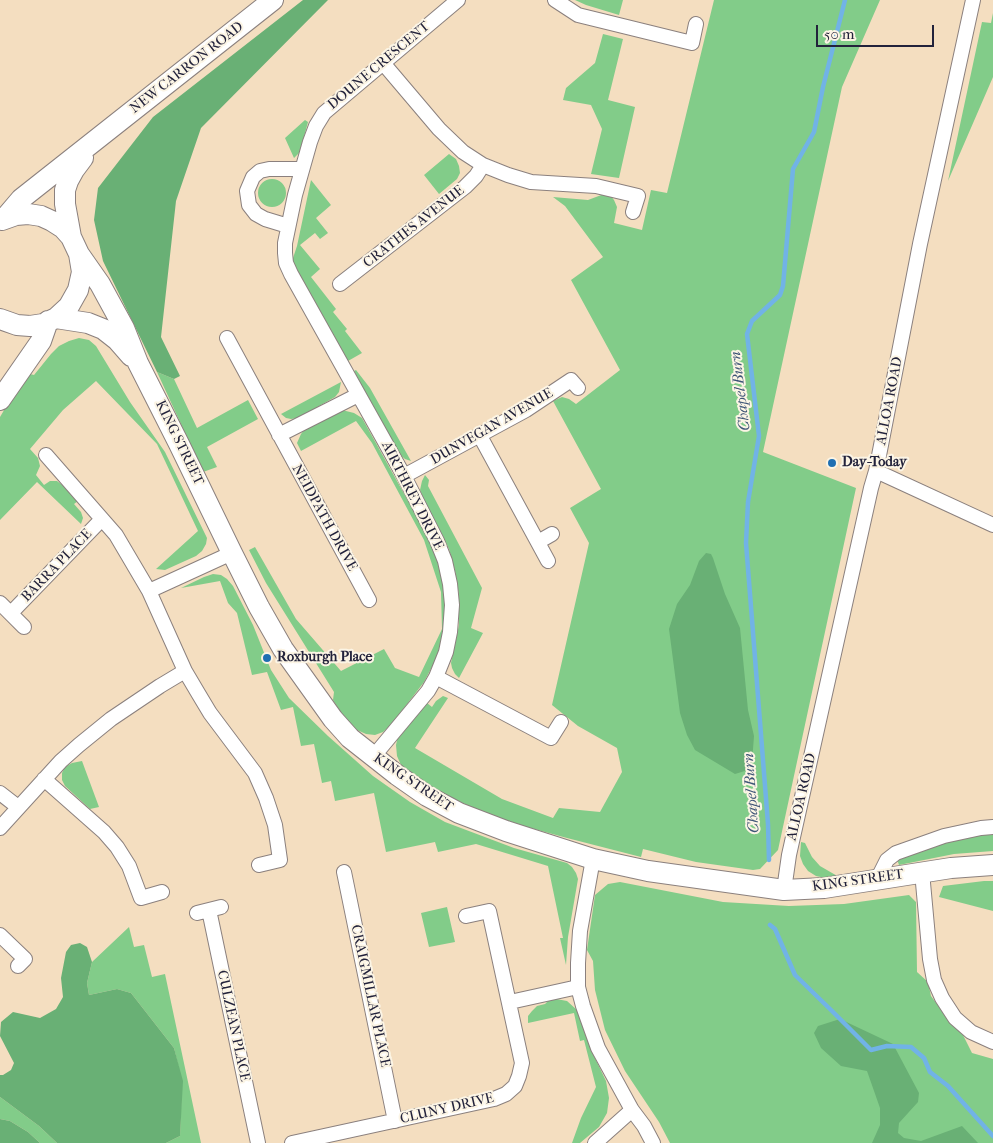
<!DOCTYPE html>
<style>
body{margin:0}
#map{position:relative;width:993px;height:1143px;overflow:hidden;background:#f4dec0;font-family:"IM FELL French Canon",serif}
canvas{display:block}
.scale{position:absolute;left:816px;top:25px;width:118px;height:22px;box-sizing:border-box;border:2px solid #22223b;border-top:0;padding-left:6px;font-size:15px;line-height:18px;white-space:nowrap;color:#22223b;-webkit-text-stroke:4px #fcf5e5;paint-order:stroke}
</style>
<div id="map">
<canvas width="993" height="1143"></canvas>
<div class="scale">50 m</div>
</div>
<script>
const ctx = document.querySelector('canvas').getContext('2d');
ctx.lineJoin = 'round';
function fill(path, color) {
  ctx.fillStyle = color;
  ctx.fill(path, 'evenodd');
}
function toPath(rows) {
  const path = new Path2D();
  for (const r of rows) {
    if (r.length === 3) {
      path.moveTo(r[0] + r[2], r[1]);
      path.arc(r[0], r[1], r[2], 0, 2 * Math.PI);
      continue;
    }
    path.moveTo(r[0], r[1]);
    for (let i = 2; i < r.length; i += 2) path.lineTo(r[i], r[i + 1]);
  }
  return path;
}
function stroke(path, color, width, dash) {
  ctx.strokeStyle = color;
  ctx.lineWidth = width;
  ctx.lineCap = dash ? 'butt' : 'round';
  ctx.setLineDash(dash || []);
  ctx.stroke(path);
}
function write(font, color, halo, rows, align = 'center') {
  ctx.font = font + ' "IM FELL French Canon",serif';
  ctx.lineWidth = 4;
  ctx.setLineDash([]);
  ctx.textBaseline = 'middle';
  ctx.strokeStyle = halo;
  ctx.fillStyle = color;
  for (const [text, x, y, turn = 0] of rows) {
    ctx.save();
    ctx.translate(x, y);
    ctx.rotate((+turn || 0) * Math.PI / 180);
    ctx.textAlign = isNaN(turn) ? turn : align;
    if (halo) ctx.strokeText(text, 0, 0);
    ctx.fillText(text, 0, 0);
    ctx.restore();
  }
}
fill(toPath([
 [575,0,623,0,619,15,586,5],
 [714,0,880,0,842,87,763,452,856,488,778,850,760,869,753,870,696,862,643,849,641,857,567,838,516,824,478,810,445,795,408,771,401,765,397,756,396,745,398,736,427,703,432,707,436,701,443,696,448,698,415,748,502,799,553,818,559,808,600,812,622,772,617,748,578,726,552,705,589,543,570,508,601,489,553,401,562,397,569,399,576,404,620,370,571,280,603,257,565,206,553,197,588,200,604,194,610,195,614,200,617,207,614,223,642,230,651,190,667,193],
 [993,13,993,77,948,181,982,22,991,23],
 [603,34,623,39,608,100,635,107,619,178,591,174,602,129,591,105,563,100,566,88,595,63],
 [305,120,308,122,300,152,294,158,285,138],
 [449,154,456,159,459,166,460,173,457,179,439,194,424,175],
 [272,193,14],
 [311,180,331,205,316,218,328,233,320,239,315,233,300,245,320,269,311,277,336,309,333,312,347,329,345,331,362,353,348,361,297,272,292,261,297,246],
 [79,338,89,340,96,346,130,402,165,452,207,538,206,544,202,551,196,556,165,570,156,569,198,531,157,444,96,381,63,410,30,449,38,458,40,466,36,475,44,485,50,481,57,481,65,487,78,501,74,504,81,512,83,518,81,524,37,482,0,520,0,417,26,373,34,375,51,354,59,346,69,341],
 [356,370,370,388,411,461,405,459,398,453,354,371],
 [157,372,174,379,197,428,248,400,258,419,207,447,217,467,203,472],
 [341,382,339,392,335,397,298,418,291,419,286,418,281,414],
 [338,411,346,411,354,413,362,418,427,535,437,555,442,576,445,598,445,621,443,639,434,663,424,682,391,725,383,732,375,735,366,734,357,730,346,721,333,700,334,692,266,583,249,550,255,547,296,619,341,671,384,649,395,668,419,677,442,629,441,592,424,540,372,443,356,421,301,451,297,443,301,434,305,429],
 [425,475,429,480,428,486,482,588,471,628,483,633,459,678,455,674,452,668,451,663,459,625,459,595,455,571,449,549,423,498,420,490,422,481],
 [213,574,221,575,227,579,233,586,253,625,271,670,289,698,328,736,373,776,410,802,445,822,514,848,567,863,572,867,576,873,578,879,568,937,566,965,560,938,563,938,548,866,476,844,438,852,435,842,386,852,374,793,335,801,331,781,322,783,314,744,301,746,293,707,281,710,267,672,252,675,237,613,228,603,220,581,181,588,204,577],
 [82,761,99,807,90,809,65,786,62,780,62,773,65,767,72,763],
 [993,831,993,851,954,854,899,865,897,859,959,837],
 [801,842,805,843,812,857,820,866,839,877,825,878,816,876,808,871,803,864,800,856],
 [984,881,993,881,993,911,939,897,943,886],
 [620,882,723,902,789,906,844,904,909,895,916,902,917,972,928,982,931,996,948,1019,963,1035,972,1053,993,1059,993,1143,670,1143,659,1122,625,1071,605,1030,595,990,593,961,587,950,595,895,608,884],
 [447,907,455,942,429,947,421,913],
 [129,927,134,947,144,945,152,977,165,974,201,1143,166,1143,180,1136,182,1081,174,1048,131,993,117,989,89,995,87,983,92,962],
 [551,998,567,1001,577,1010,594,1056,606,1081,609,1098,607,1113,599,1127,580,1143,572,1143,581,1118,596,1087,584,1040,580,1041,574,1013,528,1023,528,1016,532,1011,537,1006,545,1004],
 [0,1097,39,1126,57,1143,40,1143,28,1132,10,1121,0,1119]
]), '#82cc89');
fill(toPath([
 [303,0,328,0,201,128,176,201,161,337,180,376,174,379,157,372,103,261,94,220,98,188,153,117],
 [706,553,711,554,713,558,725,594,740,628,748,710,754,736,752,762,748,770,735,774,695,750,687,735,680,713,669,629,677,604,690,585,699,561],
 [80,943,87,947,92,962,87,983,89,995,117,989,131,993,174,1048,183,1081,180,1136,166,1143,57,1143,39,1126,0,1097,0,1075,3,1075,11,1070,14,1063,0,1036,1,1022,13,1012,40,1018,56,1009,63,997,61,978,66,952,71,945],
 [840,1019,893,1044,919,1093,918,1102,899,1123,898,1133,904,1138,921,1141,962,1126,978,1143,872,1143,880,1125,880,1108,867,1071,841,1066,821,1048,814,1033,818,1026],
 [0,1119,10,1121,28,1132,40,1143,0,1143]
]), '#69b075');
stroke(toPath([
 [769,860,768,824,746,543,748,502,759,436,747,334,752,321,780,295,783,286,793,169,814,132,823,87,845,0],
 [770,925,775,929,795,975,831,1010,871,1050,887,1046,911,1047,924,1058,930,1072,948,1086,993,1136]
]), '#71b3e6', 4.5);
const minor = toPath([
 [555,0,578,15,692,43,696,24],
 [383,63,439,129,463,152,483,165,508,175,531,182,596,186,638,196,633,212],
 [288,226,265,219,256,214,249,205,247,191,253,177,260,171,269,169,302,169],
 [340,284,465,187,476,176,483,165],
 [227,338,369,600],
 [279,435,358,395],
 [480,436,548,561],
 [46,455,116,535,149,591,185,671,198,693,210,713,255,773,266,798,275,825,280,860,259,865],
 [876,471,993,525],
 [404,476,526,410,571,380,578,388],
 [538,542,552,534],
 [149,591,232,553],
 [0,603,24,627],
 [11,613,102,519],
 [436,677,551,738,561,722],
 [373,757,428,691,436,677,446,652,450,632,452,605,450,584,445,561,437,541,404,476,291,274,286,263,285,253,285,243,295,195,310,142,316,126,324,113,458,0],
 [44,779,104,832,117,847,129,866,141,898,162,892],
 [0,793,18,807],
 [0,828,61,761,79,745,111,719,160,686,185,671],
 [593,859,580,931,578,963,578,987,583,1006,598,1048,632,1110,644,1126,653,1143],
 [344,872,395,1121],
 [922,872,930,959,934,980,942,998,955,1018,971,1032,993,1042],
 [877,880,887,860,896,853,944,836,981,828,993,827],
 [784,890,789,855,871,488,876,471,920,244,973,0],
 [209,910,258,1143],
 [197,913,221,907],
 [0,935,25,959,18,966],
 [510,1002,578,987],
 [292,1143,494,1099,506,1094,515,1086,519,1076,522,1063,489,911,466,916],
 [595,1143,632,1110]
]);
const secondary = toPath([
 [4,219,21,199,273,0],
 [71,237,65,204,65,190,68,181,74,170,83,158],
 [79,254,100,284,124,328,138,363,179,444,232,553,259,607,283,649,333,719,350,738,397,775,427,796,459,813,506,831,593,859,648,871,784,890,824,888,951,868,993,865],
 [56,318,88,323,103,329,117,340,131,356],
 [0,319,17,325,30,326,43,324,56,318,69,306,78,290,82,272,79,254,71,237,63,228,52,221,41,216,28,214,16,215,2,220],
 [0,400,41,341,48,321]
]);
stroke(minor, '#8b807e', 16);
stroke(secondary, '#8b807e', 22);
stroke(minor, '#fff', 14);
stroke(secondary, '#fff', 20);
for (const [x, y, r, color] of [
 [832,463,5,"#1f6fb2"],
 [267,658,5,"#1f6fb2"]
]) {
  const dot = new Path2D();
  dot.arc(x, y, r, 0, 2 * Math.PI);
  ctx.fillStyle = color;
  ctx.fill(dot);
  stroke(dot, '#fcf5e5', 2);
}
write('14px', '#22223b', '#fcf5e5', [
 ["DOUNE CRESCENT",379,66,-40],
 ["NEW CARRON ROAD",187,68,-38],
 ["CRATHES AVENUE",414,227,-38],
 ["ALLOA ROAD",890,401,-79],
 ["DUNVEGAN AVENUE",492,427,-30],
 ["KING STREET",179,443,64],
 ["AIRTHREY DRIVE",412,496,63],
 ["NEIDPATH DRIVE",324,518,61],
 ["BARRA PLACE",57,566,-46],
 ["KING STREET",413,783,34],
 ["ALLOA ROAD",802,797,-77],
 ["KING STREET",858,881,-8],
 ["CRAIGMILLAR PLACE",370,996,78],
 ["CULZEAN PLACE",233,1026,78],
 ["CLUNY DRIVE",447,1109,-13]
]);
write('bold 14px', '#22223b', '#fcf5e5', [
 ["Day-Today",842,463],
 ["Roxburgh Place",277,658]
], 'left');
write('italic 15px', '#3e5577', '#fcf5e5', [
 ["Chapel Burn",741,391,-97],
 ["Chapel Burn",752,793,-94]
]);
</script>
